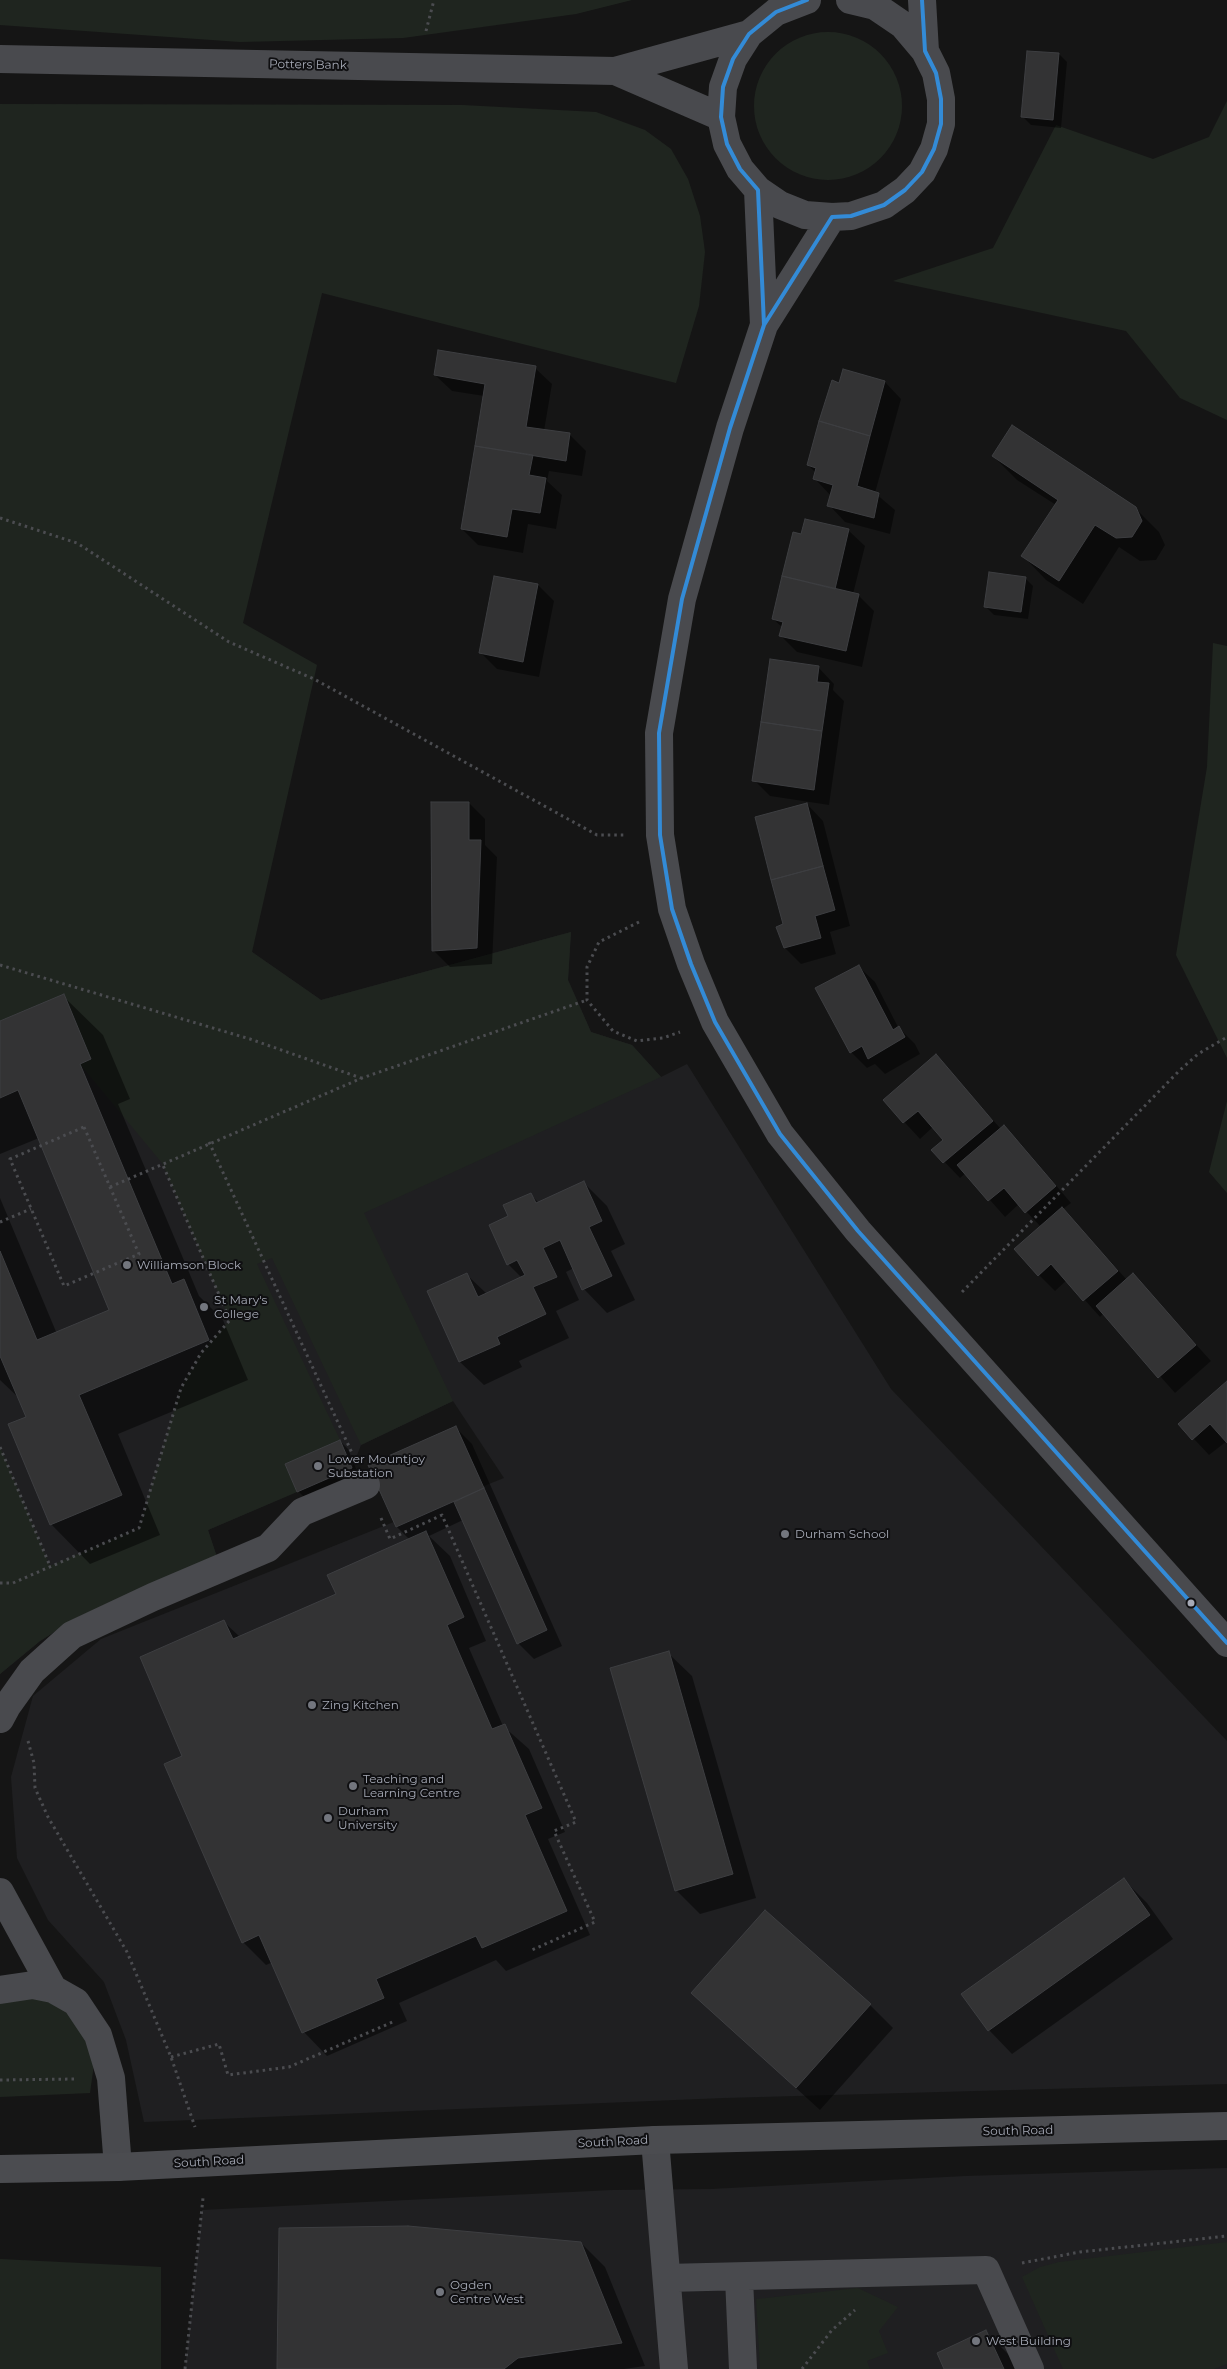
<!DOCTYPE html>
<style>
body{margin:0}
canvas{display:block;background:#151515}
</style>
<canvas width="1227" height="2369"></canvas>
<script>
const ctx = document.querySelector('canvas').getContext('2d');
ctx.lineJoin = 'round';
function fill(path, color) {
  ctx.fillStyle = color;
  ctx.fill(path, 'evenodd');
}
function toPath(rows) {
  const path = new Path2D();
  for (const r of rows) {
    if (r.length === 3) {
      path.moveTo(r[0] + r[2], r[1]);
      path.arc(r[0], r[1], r[2], 0, 2 * Math.PI);
      continue;
    }
    path.moveTo(r[0], r[1]);
    for (let i = 2; i < r.length; i += 2) path.lineTo(r[i], r[i + 1]);
  }
  return path;
}
function stroke(path, color, width, dash) {
  ctx.strokeStyle = color;
  ctx.lineWidth = width;
  ctx.lineCap = dash ? 'butt' : 'round';
  ctx.setLineDash(dash || []);
  ctx.stroke(path);
}
function write(font, color, halo, rows, align = 'center') {
  ctx.font = font + ' Montserrat,sans-serif';
  ctx.lineWidth = 4;
  ctx.setLineDash([]);
  ctx.textBaseline = 'middle';
  ctx.strokeStyle = halo;
  ctx.fillStyle = color;
  for (const [text, x, y, turn = 0] of rows) {
    ctx.save();
    ctx.translate(x, y);
    ctx.rotate((+turn || 0) * Math.PI / 180);
    ctx.textAlign = isNaN(turn) ? turn : align;
    if (halo) ctx.strokeText(text, 0, 0);
    ctx.fillText(text, 0, 0);
    ctx.restore();
  }
}
fill(toPath([
 [0,874,252,952,321,1000,571,932,568,980,591,1032,632,1045,661,1077,687,1064,891,1389,1227,1741,1227,2084,723,2098,144,2122,126,2040,104,1982,48,1920,17,1858,11,1777,33,1696,101,1639,504,1478,453,1401,361,1445,352,1468,208,1530,217,1557,80,1616,40,1641,0,1674],
 [1227,2168,1227,2369,185,2369,202,2210,613,2190,711,2189,966,2176]
]), '#1f1f21');
fill(toPath([
 [0,0,632,0,576,14,403,38,240,42,0,25],
 [828,106,74],
 [1227,101,1227,420,1180,398,1126,331,893,281,993,248,1056,125,1153,159,1209,137],
 [0,104,462,105,596,112,645,130,671,149,688,179,700,216,705,252,699,306,676,383,322,293,243,623,317,665,252,952,321,1000,571,932,568,980,591,1032,632,1045,661,1077,364,1213,453,1401,361,1445,272,1258,257,1264,340,1440,285,1464,297,1492,208,1530,217,1557,80,1616,40,1641,0,1674,0,1447,50,1566,139,1528,181,1388,201,1353,230,1320,162,1163,80,1064,91,1059,64,994,0,1021],
 [1213,643,1227,646,1227,1058,1176,955,1207,767],
 [1227,1101,1227,1193,1209,1172],
 [33,1985,98,2035,90,2093,0,2097,0,1990],
 [1227,2242,1227,2364,1214,2369,1063,2369,1022,2277,1040,2267,1059,2262],
 [0,2259,161,2267,161,2369,0,2369],
 [858,2288,898,2307,879,2331,888,2353,867,2361,870,2369,760,2369,756,2299]
]), '#1f251f');
fill(toPath([
 [1059,54,1067,62,1061,128,1031,125,1023,117],
 [535,368,552,384,544,431,570,435,586,451,582,476,549,471,547,481,562,495,556,529,528,524,523,553,478,545,462,529,484,396,452,391,435,375],
 [844,371,885,382,901,399,875,493,895,510,890,534,845,522,829,505,831,496,815,479,816,473,808,465],
 [993,456,1135,508,1159,532,1165,545,1156,560,1140,561,1119,547,1083,604,1046,580,1023,556,1056,505,1017,480],
 [848,530,865,546,853,594,858,595,874,611,862,667,797,652,781,636,783,628,773,619,802,536],
 [1025,578,1033,586,1028,619,994,615,986,607],
 [538,585,554,601,539,677,497,669,481,653],
 [818,667,834,684,833,690,844,701,829,805,770,796,754,780],
 [469,803,485,819,485,845,497,857,492,964,450,967,434,951],
 [807,804,823,821,850,926,830,932,836,954,801,964,785,948,784,924],
 [858,966,875,982,898,1027,915,1044,920,1054,885,1074,875,1064,867,1068,851,1052],
 [63,996,103,1035,130,1099,118,1104,199,1296,223,1320,248,1380,118,1434,160,1535,90,1564,51,1524,28,1418,20,1399,0,1380,0,1198,57,1334,111,1311,39,1138,0,1154,0,1022],
 [936,1056,1001,1129,1004,1127,1020,1143,1071,1203,1063,1209,1127,1280,1133,1275,1211,1361,1175,1393,1104,1313,1100,1317,1067,1280,1055,1291,1039,1275,1041,1227,1019,1204,1005,1217,966,1173,960,1178,933,1150,945,1140,933,1127,920,1139,884,1100],
 [584,1183,607,1206,625,1244,611,1251,635,1300,607,1313,584,1289,574,1268,566,1272,579,1300,556,1311,569,1338,519,1361,522,1367,484,1385,460,1362,428,1292,466,1274,487,1294,522,1278,508,1264,491,1226,510,1217,530,1194,539,1203],
 [1227,1383,1227,1441,1209,1455,1180,1424],
 [456,1428,472,1444,562,1646,534,1659,518,1643,463,1520,429,1536,450,1556,486,1641,469,1648,503,1726,529,1749,565,1832,548,1839,590,1935,506,1971,496,1960,399,2003,407,2021,327,2056,304,2032,273,1962,266,1965,243,1942,184,1756,224,1622,240,1637,337,1595,410,1540,397,1527,370,1466],
 [340,1441,348,1449,359,1476,306,1499,298,1491],
 [668,1653,692,1676,756,1898,700,1914,676,1890],
 [1124,1880,1147,1903,1173,1939,1012,2054,989,2030],
 [692,1993,870,2005,893,2028,820,2110],
 [581,2243,605,2267,645,2366,624,2369,278,2369],
 [986,2332,1023,2369,945,2369]
]), '#0007');
const building = toPath([
 [1027,51,1059,53,1053,120,1021,117,1027,51],
 [438,350,536,366,526,427,570,433,566,461,475,446,485,384,434,375,438,350],
 [843,369,885,381,870,436,819,421,832,380,839,383,843,369],
 [819,421,870,436,857,486,879,493,874,518,827,506,833,485,813,479,816,468,807,465,819,421],
 [1012,425,1136,507,1142,521,1132,537,1116,538,1095,525,1059,581,1021,556,1058,500,992,456,1012,425],
 [475,446,533,455,529,475,546,478,540,513,512,509,507,537,461,529,475,446],
 [805,519,849,529,835,589,782,576,793,532,801,534,805,519],
 [989,572,1026,577,1021,612,984,607,989,572],
 [494,576,538,584,523,662,479,653,494,576],
 [782,576,859,594,846,651,779,636,783,622,772,619,782,576],
 [770,659,819,666,817,682,829,683,822,731,761,722,770,659],
 [761,722,822,731,814,790,752,781,761,722],
 [431,802,469,802,469,840,481,840,477,948,432,951,431,802],
 [807,803,823,866,771,880,755,817,807,803],
 [823,866,835,910,815,916,821,938,784,948,776,927,783,924,771,880,823,866],
 [859,965,893,1030,899,1026,905,1037,868,1059,862,1046,850,1053,815,988,859,965],
 [64,994,91,1059,80,1064,172,1284,184,1279,209,1340,79,1395,122,1495,50,1525,8,1424,26,1417,0,1356,0,1251,37,1340,109,1310,18,1090,0,1098,0,1021,64,994],
 [936,1054,993,1121,943,1163,931,1150,943,1140,918,1111,903,1123,883,1100,936,1054],
 [1004,1125,1056,1186,1025,1213,1004,1188,988,1201,957,1165,1004,1125],
 [584,1181,602,1221,589,1227,612,1276,582,1290,560,1240,543,1248,557,1277,533,1287,546,1314,497,1337,500,1344,459,1362,427,1291,467,1273,478,1297,525,1275,517,1260,507,1265,489,1225,508,1216,503,1205,531,1193,536,1203,584,1181],
 [1062,1207,1118,1271,1083,1301,1051,1264,1038,1276,1014,1249,1062,1207],
 [1133,1273,1196,1345,1158,1378,1096,1306,1133,1273],
 [1227,1381,1227,1443,1210,1424,1192,1440,1178,1424,1227,1381],
 [456,1426,484,1488,396,1527,368,1465,456,1426],
 [340,1440,352,1468,297,1492,285,1464,340,1440],
 [484,1488,547,1630,517,1644,454,1502,484,1488],
 [426,1531,464,1617,447,1625,492,1729,505,1724,542,1808,525,1815,567,1911,482,1948,476,1936,376,1979,384,1998,302,2033,259,1935,242,1943,164,1764,182,1756,140,1657,224,1620,233,1639,336,1594,327,1575,426,1531],
 [669,1651,733,1874,675,1891,610,1668,669,1651],
 [1124,1878,1150,1915,988,2031,961,1994,1124,1878],
 [765,1910,871,2004,796,2088,691,1993,765,1910],
 [408,2226,581,2242,622,2343,518,2358,504,2369,277,2369,279,2228,408,2226],
 [986,2330,1004,2369,944,2369,937,2353,986,2330]
]);
fill(building, '#333334');
stroke(building, '#3d3e41', 1);
stroke(toPath([
 [426,31,434,0],
 [0,518,77,543,229,642,314,679,597,835,625,835],
 [639,922,599,942,587,967,587,1000,613,1031,637,1041,663,1038,680,1032],
 [0,965,250,1039,361,1078],
 [84,1127,139,1254,64,1286,10,1159,84,1127],
 [209,1142,352,1453],
 [110,1187,362,1078,587,1000],
 [0,1222,31,1209],
 [962,1292,1179,1071,1198,1054,1227,1037],
 [0,1447,50,1566],
 [381,1518,390,1539,442,1515,576,1822,554,1831,595,1922,532,1950],
 [0,1583,13,1583,139,1528,181,1388,201,1353,230,1320,162,1163],
 [28,1741,34,1763,35,1788,48,1817,127,1952,171,2057,195,2127],
 [171,2057,219,2044,228,2075,289,2067,395,2021],
 [0,2080,75,2079],
 [1022,2263,1080,2252,1227,2236],
 [185,2369,203,2198],
 [802,2369,832,2330,855,2310]
]), '#4b4c50', 3, [2.5, 4]);
stroke(toPath([
 [807,0,776,12,749,34,733,59,723,87,721,117,727,144,740,169,758,190,780,205,805,215,832,217,851,216,884,205,905,190,922,172,934,149,941,124,941,99,936,73,925,51,903,25,875,6,850,0],
 [922,0,925,51],
 [0,59,615,71,749,34],
 [615,71,721,117],
 [758,190,764,325],
 [832,217,764,325,730,428,682,599,659,733,660,835,672,909,691,964,715,1022,780,1134,858,1231,1227,1643],
 [0,1719,7,1706,32,1671,72,1635,153,1597,268,1548,302,1512,366,1485],
 [0,1892,53,1989],
 [0,1990,33,1985,53,1989,76,2002,98,2035,111,2078,118,2167],
 [655,2140,674,2369],
 [667,2278,986,2270,1030,2369],
 [739,2278,743,2369]
]), '#494a4e', 28);
stroke(toPath([
 [0,2169,118,2167,655,2140,1227,2126]
]), '#4b4c50', 28);
stroke(toPath([
 [922,0,925,51,936,73,941,99,941,124,934,149,922,172,905,190,884,205,851,216,832,217,764,325,730,428,682,599,659,733,660,835,672,909,691,964,715,1022,780,1134,858,1231,1227,1643],
 [764,325,758,190,740,169,727,144,721,117,723,87,733,59,749,34,776,12,807,0]
]), '#338bd7', 4);
for (const [x, y, r, color] of [
 [127,1265,5,"#73767e"],
 [204,1307,5,"#73767e"],
 [318,1466,5,"#73767e"],
 [785,1534,5,"#73767e"],
 [1191,1603,4.5,"#a6aab6"],
 [312,1705,5,"#73767e"],
 [353,1786,5,"#73767e"],
 [328,1818,5,"#73767e"],
 [440,2292,5,"#73767e"],
 [976,2341,5,"#73767e"]
]) {
  const dot = new Path2D();
  dot.arc(x, y, r, 0, 2 * Math.PI);
  ctx.fillStyle = color;
  ctx.fill(dot);
  stroke(dot, '#0f0f11', 2);
}
write('12px', '#a6aab6', '#0f0f11', [
 ["Potters Bank",308,65,1],
 ["South Road",1018,2131,-1],
 ["South Road",613,2142,-3],
 ["South Road",209,2162,-3]
]);
write('12px', '#a6aab6', '#0f0f11', [
 ["Williamson Block",137,1265],
 ["St Mary's",214,1300],
 ["College",214,1314],
 ["Lower Mountjoy",328,1459],
 ["Substation",328,1473],
 ["Durham School",795,1534],
 ["Zing Kitchen",322,1705],
 ["Teaching and",363,1779],
 ["Learning Centre",363,1793],
 ["Durham",338,1811],
 ["University",338,1825],
 ["Ogden",450,2285],
 ["Centre West",450,2299],
 ["West Building",986,2341]
], 'left');
</script>
